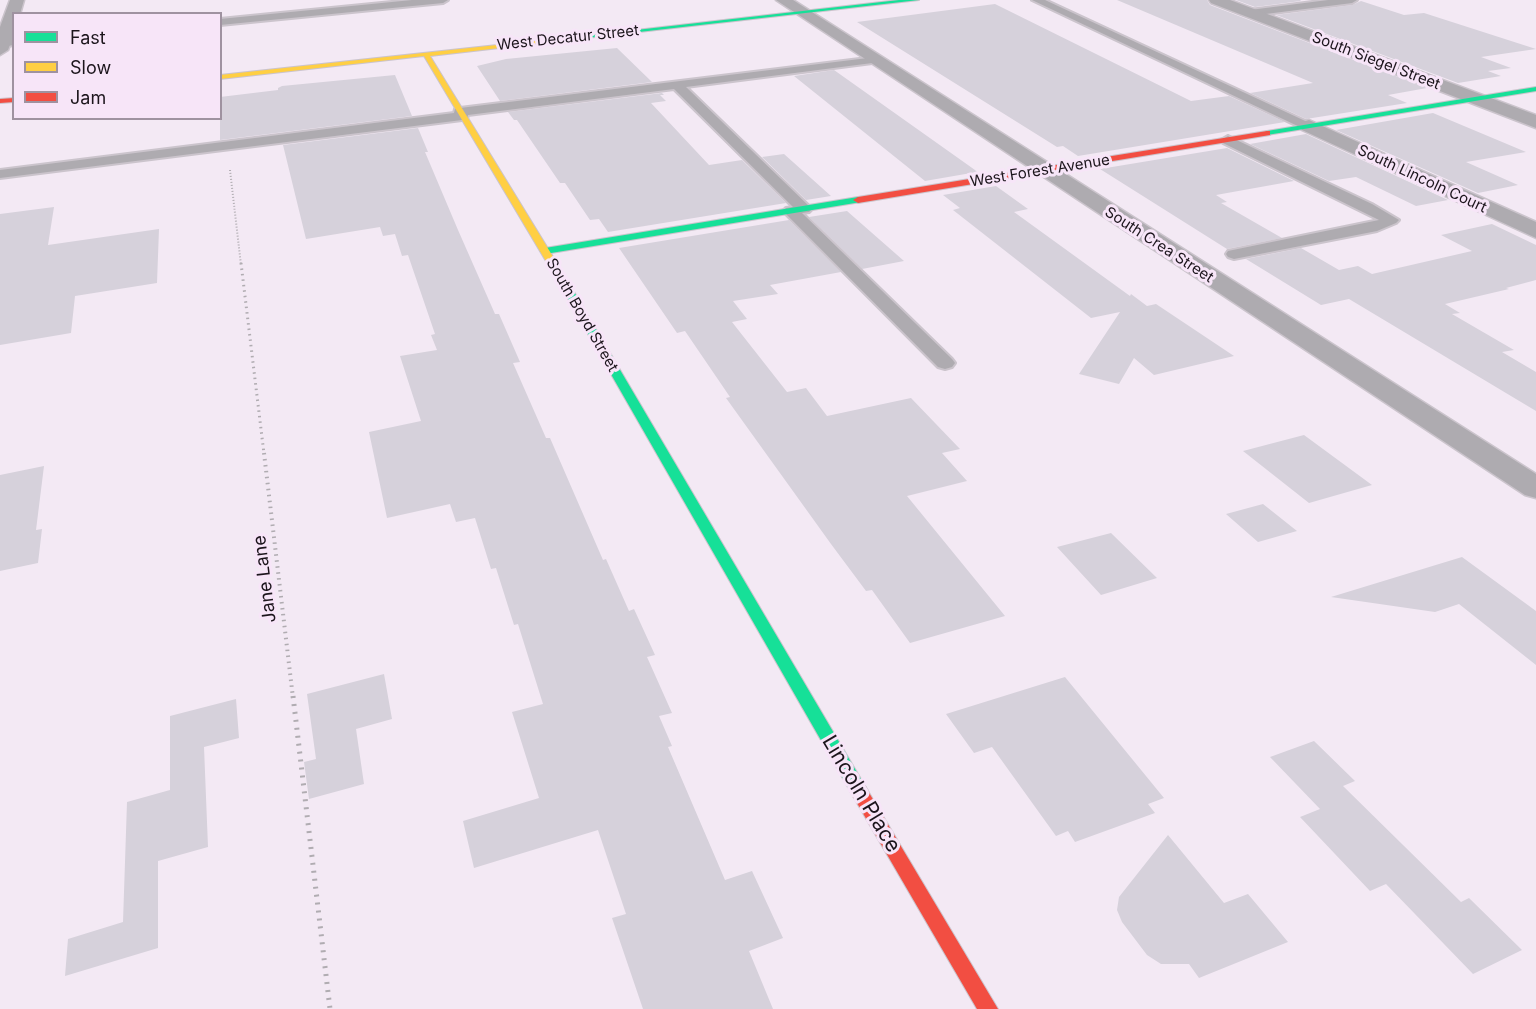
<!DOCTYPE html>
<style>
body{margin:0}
#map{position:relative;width:1536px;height:1009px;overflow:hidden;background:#f3e9f4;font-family:Inter,sans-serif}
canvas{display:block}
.legend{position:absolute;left:12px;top:12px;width:210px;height:108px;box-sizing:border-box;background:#f7e5f8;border:2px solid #9f92a0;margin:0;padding:8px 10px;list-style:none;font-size:18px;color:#1c151c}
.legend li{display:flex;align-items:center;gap:12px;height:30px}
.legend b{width:30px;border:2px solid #9f92a0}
</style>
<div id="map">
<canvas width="1536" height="1009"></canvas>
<ul class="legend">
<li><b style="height:8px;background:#16e098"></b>Fast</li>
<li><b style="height:8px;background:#ffcf43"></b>Slow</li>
<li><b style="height:8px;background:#f24e42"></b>Jam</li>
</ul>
</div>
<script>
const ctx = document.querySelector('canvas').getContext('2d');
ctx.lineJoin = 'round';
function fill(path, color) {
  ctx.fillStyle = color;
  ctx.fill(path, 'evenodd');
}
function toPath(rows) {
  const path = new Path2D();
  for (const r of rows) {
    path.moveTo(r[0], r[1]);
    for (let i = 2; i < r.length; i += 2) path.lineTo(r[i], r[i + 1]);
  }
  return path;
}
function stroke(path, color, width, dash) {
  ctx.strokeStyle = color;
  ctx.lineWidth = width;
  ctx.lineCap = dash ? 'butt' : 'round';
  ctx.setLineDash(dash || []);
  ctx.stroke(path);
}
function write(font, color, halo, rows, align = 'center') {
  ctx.font = font + ' Inter,sans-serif';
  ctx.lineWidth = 6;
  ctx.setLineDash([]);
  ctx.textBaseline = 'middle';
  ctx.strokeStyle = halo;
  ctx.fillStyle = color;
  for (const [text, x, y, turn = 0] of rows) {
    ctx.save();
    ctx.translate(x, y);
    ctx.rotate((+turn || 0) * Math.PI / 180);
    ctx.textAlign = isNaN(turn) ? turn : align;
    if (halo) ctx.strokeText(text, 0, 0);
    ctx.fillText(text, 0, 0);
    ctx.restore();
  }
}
fill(toPath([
 [1117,0,1207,0,1210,5,1427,88,1388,95,1407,103,1306,119,1250,93,1313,83],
 [1236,0,1300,0,1301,1,1255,7],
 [1361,1,1404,15,1424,13,1536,49,1481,57,1511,68,1488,71,1501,76,1458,83,1276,15,1352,5],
 [995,4,1191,101,1229,96,1285,122,1078,156,1063,146,1057,147,857,22],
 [617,48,652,82,500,101,477,66,506,59],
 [834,70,975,170,977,172,925,181,794,76],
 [395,75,412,116,220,140,220,97,278,90,278,88,282,86],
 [662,93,664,95,660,95,666,101,651,103,709,165,742,160,786,203,608,232,599,219,590,220,565,183,560,183,517,120,514,120,508,112],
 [1433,113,1526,152,1466,162,1518,185,1478,193,1336,130],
 [418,128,428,152,425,152,458,230,495,314,499,314,520,362,513,363,546,438,550,438,603,560,606,559,629,611,634,609,655,655,647,657,672,713,659,716,672,746,668,747,725,880,752,871,783,938,749,951,773,1009,643,1009,612,918,626,914,598,830,474,868,463,821,539,798,512,712,543,704,518,624,514,625,496,568,491,569,475,518,456,522,450,504,387,518,369,432,421,421,400,356,437,350,431,335,435,334,408,255,402,256,395,234,383,236,380,227,306,239,283,145],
 [1306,134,1448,200,1416,206,1356,177,1329,181,1250,144],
 [1227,148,1294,181,1216,195,1227,202,1221,203,1282,238,1227,249,1100,169],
 [784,154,831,196,806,200,762,157],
 [996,186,1028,209,1014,212,1130,296,1131,294,1147,306,1156,304,1234,356,1154,375,1134,358,1119,384,1079,374,1120,312,1091,318,953,210,960,208,943,195],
 [54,207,48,245,159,229,157,283,75,296,71,333,0,345,0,214],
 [847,211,904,261,862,269,809,217],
 [789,220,841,272,770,285,778,294,733,301,747,319,732,322,787,392,806,388,827,416,911,398,960,449,942,453,967,481,907,496,1005,616,910,643,872,590,866,591,831,544,726,398,730,397,685,331,677,333,619,248],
 [1492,224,1536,245,1536,280,1506,288,1509,289,1445,304,1460,313,1452,314,1514,350,1502,352,1536,372,1536,411,1349,299,1321,305,1246,259,1301,248,1339,270,1358,266,1372,274,1472,251,1441,235],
 [1304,435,1372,485,1309,503,1243,451],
 [44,466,36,530,42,529,38,563,0,571,0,475],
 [1263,504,1297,531,1258,542,1226,514],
 [1111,533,1157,578,1101,595,1057,547],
 [1462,557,1536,611,1536,665,1459,604,1435,612,1331,597],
 [384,674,392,719,356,729,364,784,309,799,304,762,316,759,307,694],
 [1065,677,1164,798,1148,804,1155,813,1075,842,1068,831,1056,836,992,747,974,753,946,714],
 [236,699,239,738,204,747,208,847,158,861,158,948,65,976,68,939,123,922,127,802,170,790,170,716],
 [1314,741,1355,781,1343,786,1461,902,1469,898,1522,950,1473,974,1386,884,1370,891,1300,817,1320,809,1270,757],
 [1168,835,1224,903,1248,894,1288,942,1199,978,1189,964,1161,964,1147,955,1122,922,1117,910,1119,897]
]), '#d6d1db');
const lane = toPath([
 [412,0,448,0,443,3,220,25,220,19,412,0],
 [1032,0,1045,0,1316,126,1314,129,1304,129,1032,0],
 [1328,0,1357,0,1352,3,1250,16,1245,13,1250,10,1328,0],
 [14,39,14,45,0,47,0,41,14,39],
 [876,57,882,60,880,62,686,87,812,209,809,212,802,213,952,359,955,363,952,367,945,369,938,367,786,214,783,211,786,208,793,207,674,89,468,115,467,119,462,120,0,178,0,170,454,113,455,109,460,108,876,57],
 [1228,136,1372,204,1399,220,1396,223,1377,231,1234,259,1228,257,1226,254,1228,251,1379,220,1223,143,1221,140,1228,136]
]);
const street = toPath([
 [10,0,24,0,20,14,14,14,14,34,8,50,0,55,0,27,10,0],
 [776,0,793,0,1536,474,1536,498,1525,495,776,0],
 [1209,0,1230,0,1536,115,1536,128,1211,3,1209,0],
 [1309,120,1536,222,1536,238,1302,130,1299,126,1302,122,1309,120]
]);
const fast = toPath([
 [899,0,919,0,569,40,566,38,899,0],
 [1536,87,1536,91,1267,135,1263,133,1267,131,1536,87],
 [858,197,861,198,861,202,545,254,540,251,545,248,858,197],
 [558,270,563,273,865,786,868,791,865,796,859,798,853,796,553,273,558,270]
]);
const slow = toPath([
 [571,37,569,40,430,56,563,273,558,276,553,273,424,56,220,79,220,75,571,37]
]);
const jam = toPath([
 [14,98,14,102,0,103,0,99,14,98],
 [1267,131,1270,131,1270,135,858,203,853,200,858,197,1267,131],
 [859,784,865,786,998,1009,977,1009,850,791,853,786,859,784]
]);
stroke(lane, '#cbc4cc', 4);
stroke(street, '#cbc4cc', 3);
stroke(fast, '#cbc4cc', 2);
stroke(slow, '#cbc4cc', 2);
stroke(jam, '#cbc4cc', 2);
stroke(toPath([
 [230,170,241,265]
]), '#b0acb1', 2, [1, 2]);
stroke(toPath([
 [241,263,264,454]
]), '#b0acb1', 3, [1.5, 4]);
stroke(toPath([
 [264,453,293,698]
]), '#b0acb1', 4, [1.5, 4.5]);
stroke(toPath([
 [293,696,330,1009]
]), '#b0acb1', 5, [2, 6]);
fill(lane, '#aeabb0');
fill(street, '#aeabb0');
fill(fast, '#16e098');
fill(slow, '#ffcf43');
fill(jam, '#f24e42');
write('15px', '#1c151c', '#f7e5f8', [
 ["West Decatur Street",568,38,-6],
 ["South Siegel Street",1376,61,21],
 ["West Forest Avenue",1040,171,-9],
 ["South Lincoln Court",1422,179,25],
 ["South Crea Street",1159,245,33],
 ["South Boyd Street",582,315,60]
]);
write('18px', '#1c151c', '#f7e5f8', [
 ["Jane Lane",265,579,-97]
]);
write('21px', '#1c151c', '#f7e5f8', [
 ["Lincoln Place",861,794,59]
]);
</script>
